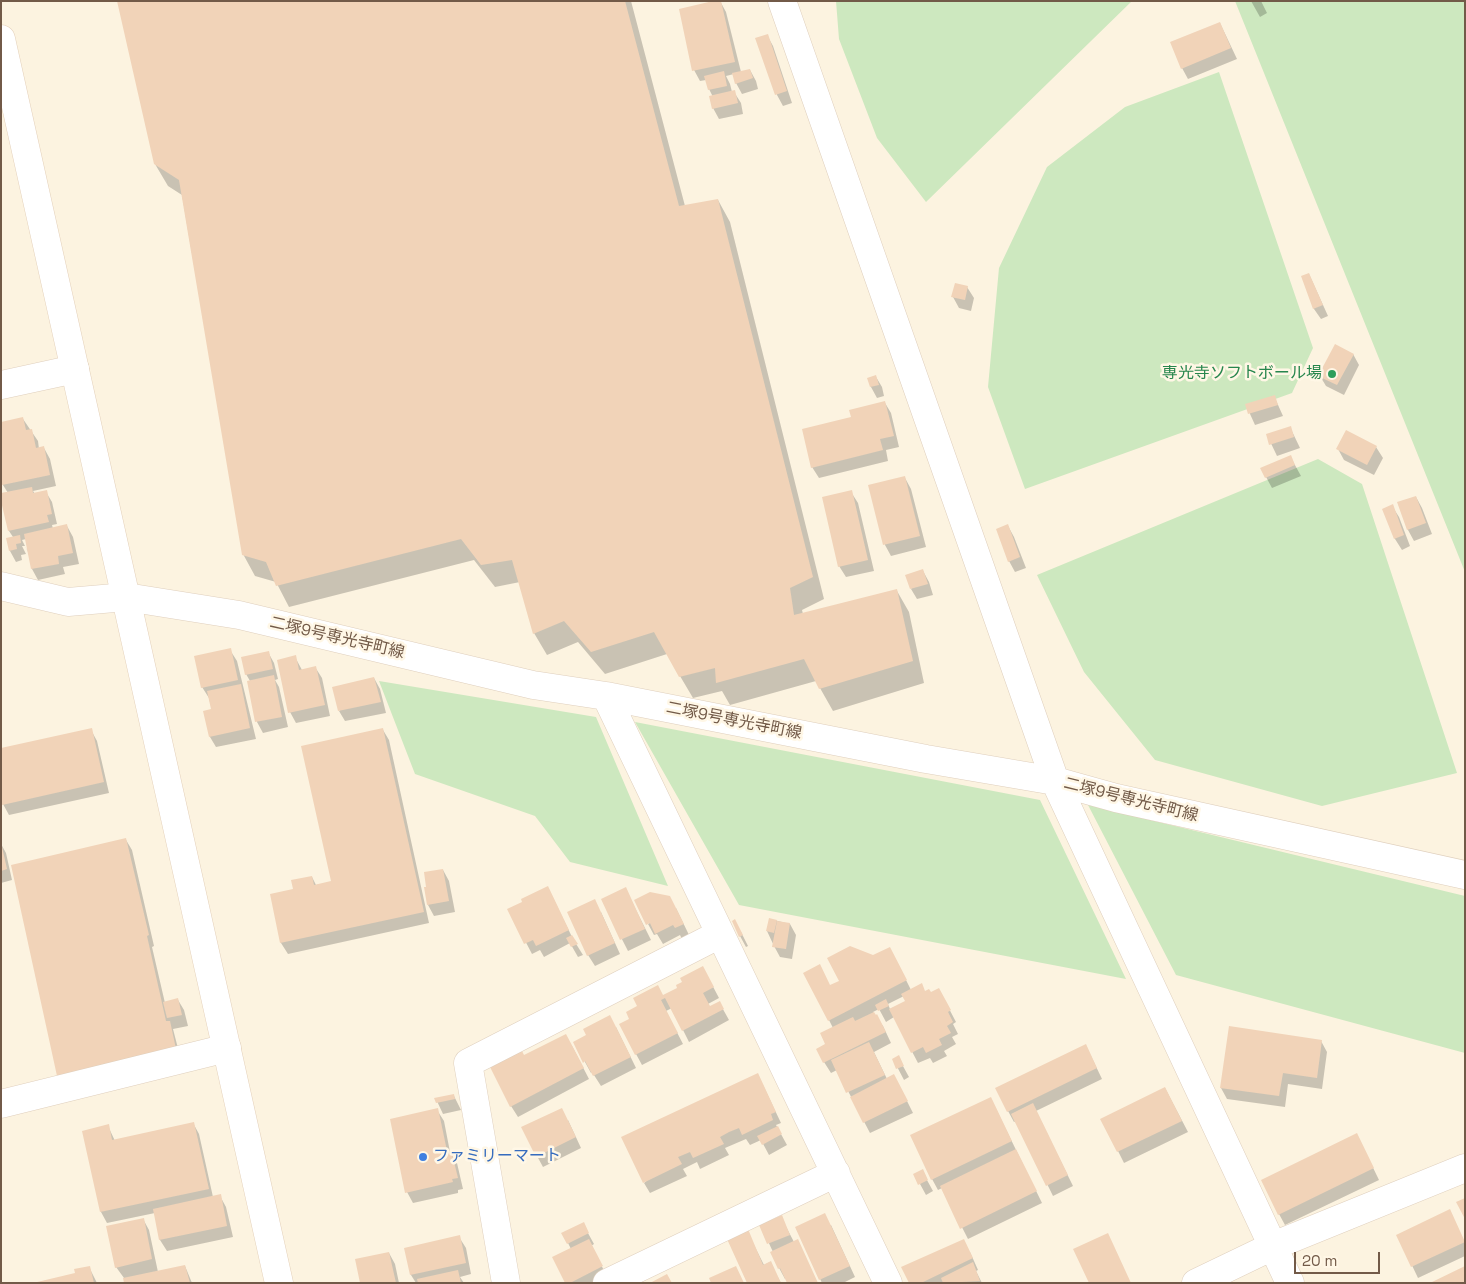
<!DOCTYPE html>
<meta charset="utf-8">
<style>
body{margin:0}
#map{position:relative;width:1466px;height:1284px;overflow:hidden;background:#fcf3e0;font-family:"Space Grotesk",sans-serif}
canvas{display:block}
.frame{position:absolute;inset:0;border:2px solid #725a48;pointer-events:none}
.scale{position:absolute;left:1294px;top:1252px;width:86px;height:22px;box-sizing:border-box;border:2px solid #725a48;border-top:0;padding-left:6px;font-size:15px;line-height:18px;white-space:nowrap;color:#725a48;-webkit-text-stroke:4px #fff7e6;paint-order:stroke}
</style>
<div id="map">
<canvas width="1466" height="1284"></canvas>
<div class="frame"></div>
<div class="scale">20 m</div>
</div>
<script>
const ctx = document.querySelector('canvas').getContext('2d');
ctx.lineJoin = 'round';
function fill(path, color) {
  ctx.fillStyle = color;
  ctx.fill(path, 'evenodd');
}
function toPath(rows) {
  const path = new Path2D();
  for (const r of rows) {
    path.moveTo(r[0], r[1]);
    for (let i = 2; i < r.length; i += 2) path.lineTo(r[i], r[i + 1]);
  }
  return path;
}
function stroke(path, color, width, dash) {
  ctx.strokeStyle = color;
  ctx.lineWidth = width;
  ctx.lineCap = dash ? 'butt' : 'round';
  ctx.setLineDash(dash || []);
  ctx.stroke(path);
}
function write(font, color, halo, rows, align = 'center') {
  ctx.font = font + ' "Space Grotesk","Noto Sans JP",sans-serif';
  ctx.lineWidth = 5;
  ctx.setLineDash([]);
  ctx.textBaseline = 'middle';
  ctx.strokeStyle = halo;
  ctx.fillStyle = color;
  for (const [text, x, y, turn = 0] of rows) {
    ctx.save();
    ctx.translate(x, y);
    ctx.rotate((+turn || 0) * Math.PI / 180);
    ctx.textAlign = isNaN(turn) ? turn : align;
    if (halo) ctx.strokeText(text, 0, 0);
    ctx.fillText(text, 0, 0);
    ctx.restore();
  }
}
fill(toPath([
 [836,1,1132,1,926,202,877,138,839,39],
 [1235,1,1465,1,1465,572],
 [1219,72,1313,348,1292,393,1025,489,988,387,999,268,1047,167,1125,107],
 [1318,459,1362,484,1457,773,1322,806,1155,760,1084,672,1037,575],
 [379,681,596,717,668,886,570,862,535,816,415,774],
 [635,722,1040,800,1126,979,739,905],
 [1088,805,1465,896,1465,1053,1176,975]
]), '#cde8bf');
fill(toPath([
 [118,1,631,1,685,206,718,200,730,222,824,599,802,610,803,614,897,591,909,612,924,683,833,711,816,681,730,705,722,691,693,698,667,654,605,674,578,642,547,655,534,633,520,582,495,587,474,560,289,607,276,582,255,576,243,554,182,195,168,186,155,164],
 [720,1,726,12,741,72,750,70,756,81,758,89,742,94,736,83,734,74,726,76,730,84,732,92,734,92,741,103,743,114,719,119,713,108,713,97,709,89,706,80,700,81,694,70],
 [1251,1,1261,1,1267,13,1260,17],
 [1220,23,1237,59,1188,79,1182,68],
 [767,35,773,46,792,103,783,106,777,95,757,39],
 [1309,274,1328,316,1321,319,1314,309,1302,277],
 [967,287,974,298,971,311,959,308,953,297],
 [1353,354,1359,365,1344,395,1326,386,1320,376],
 [876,377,882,387,884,396,877,398,871,387,869,378],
 [1274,396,1283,416,1255,425,1246,405],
 [885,403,891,413,899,447,886,450,888,461,819,478,812,467,852,418],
 [23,419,38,441,39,449,44,448,50,459,56,486,33,491,35,494,46,492,52,502,57,524,52,525,53,529,67,526,73,537,79,564,63,567,65,574,38,580,32,569,30,560,32,559,25,546,22,546,26,554,21,555,22,560,16,562,10,551,7,539,13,537,9,531,8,493,3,485,1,476,1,423],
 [26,539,28,552,22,540],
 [1290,427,1300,448,1277,456,1267,435],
 [1376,447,1383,458,1374,475,1344,460,1338,449],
 [1290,456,1301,476,1272,488,1266,477],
 [905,478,911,489,926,547,891,556,885,545,870,486],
 [851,492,858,503,874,571,846,577,839,566],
 [1416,497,1422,508,1432,534,1414,541,1408,530,1398,503],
 [1392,506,1399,517,1410,546,1402,550,1395,539,1384,509],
 [1008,526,1014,537,1026,568,1015,572,1009,561],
 [923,571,929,582,933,595,917,599,911,589],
 [230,650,237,661,256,739,216,747,210,737,212,710,209,698,202,687],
 [268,652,274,663,278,679,275,680,279,687,288,727,263,733,257,722,248,682,250,681,246,674],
 [295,657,302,670,315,667,322,678,330,716,296,723,290,712],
 [374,678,380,689,386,713,345,721,339,711],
 [91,730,97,741,109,793,9,815,3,804,1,797,1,749],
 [383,730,389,740,429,923,288,954,281,943,271,895,294,890,312,877,316,885,332,882],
 [126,840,132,850,154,946,152,947,165,1003,178,1000,184,1010,188,1026,173,1029,181,1060,65,1086],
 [1,844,6,853,12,880,1,883],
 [443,870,449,881,455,912,434,916,428,905],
 [553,898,573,939,583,955,578,957,570,943,544,957,540,950,532,954,509,910],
 [602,900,631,900,651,940,628,951],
 [676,908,689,935,682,939,680,935,663,944,657,934,654,935,648,924],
 [601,912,620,954,595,966,588,955],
 [770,919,790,924,796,935,792,959,780,957,774,946,767,931],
 [741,932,748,946,746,947,740,936],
 [873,957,896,960,911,990,925,992,945,1001,956,1022,953,1024,958,1034,952,1037,956,1044,944,1051,947,1056,933,1063,930,1058,918,1063,894,1017,886,1022,879,1009,873,1012,883,1026,891,1043,874,1052,887,1079,900,1087,913,1113,870,1133,837,1070,831,1073,824,1062,826,1045,833,1028,829,1020,830,987,841,981],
 [904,996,907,1001,890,1009,888,1004],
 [709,979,719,998,708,1004,710,1008,719,1002,729,1020,689,1042,672,1008,666,1011,683,1044,642,1065,636,1054,630,1019,663,996],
 [616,1027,636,1068,601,1086,592,1072,591,1073,574,1042],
 [1321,1041,1327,1052,1322,1089,1288,1084,1285,1107,1227,1099,1221,1088],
 [572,1046,589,1079,518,1117,511,1106,524,1056],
 [1091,1056,1102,1079,1036,1111,1073,1186,1053,1196,1016,1121,1014,1122,1008,1111],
 [898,1057,909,1077,904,1080,893,1059],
 [763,1085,781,1123,776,1125,787,1145,769,1155,761,1140,750,1145,746,1139,725,1148,729,1155,700,1169,697,1162,683,1169,687,1176,650,1193,644,1183],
 [1165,1088,1188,1132,1124,1163,1102,1119],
 [454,1096,461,1110,443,1114,436,1099],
 [996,1109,1042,1203,968,1239,942,1188,938,1190,932,1179],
 [437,1110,444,1121,450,1152,457,1163,463,1189,458,1190,458,1193,413,1203,407,1192],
 [568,1120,581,1148,543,1167,537,1156],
 [193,1123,199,1134,213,1197,220,1196,226,1207,233,1237,167,1251,160,1240,155,1213,107,1223,101,1212,83,1132,108,1126,115,1141],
 [1362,1145,1379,1180,1285,1225,1279,1214],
 [922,1171,933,1191,926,1195,920,1184],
 [781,1217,794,1242,787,1279,785,1279,771,1253,773,1252,761,1226],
 [143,1219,149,1230,158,1272,185,1266,192,1283,125,1283,124,1278,116,1267],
 [583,1224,594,1244,591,1246,608,1278,598,1283,567,1283,571,1249,568,1243],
 [831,1225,855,1277,843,1283,822,1283,796,1228],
 [747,1231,764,1265,770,1262,781,1283,749,1283],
 [1398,1236,1465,1242,1465,1256,1418,1278],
 [459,1237,466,1248,471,1274,460,1277,464,1283,416,1283,411,1275,405,1249],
 [970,1252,978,1270,976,1271,982,1283,910,1283],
 [389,1253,395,1264,399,1283,361,1283],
 [89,1267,97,1283,35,1283,76,1274]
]), '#0003');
fill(toPath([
 [117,1,625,1,679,206,718,199,813,577,790,588,794,615,897,589,913,661,819,689,804,659,716,683,715,668,679,677,654,632,591,652,564,621,533,634,512,560,481,565,461,539,276,586,266,562,242,555,179,180,154,164],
 [713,1,721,1,735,62,692,71,679,9],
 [1220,22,1231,48,1181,69,1170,42],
 [768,34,787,91,775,95,755,38],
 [750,69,753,78,735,84,732,73],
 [724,71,727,86,708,90,704,76],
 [735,90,738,103,712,109,709,96],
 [1309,273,1323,305,1313,309,1301,276],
 [955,283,968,286,965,300,951,297],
 [1335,344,1354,354,1337,385,1318,376],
 [876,375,879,385,870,387,867,378],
 [1275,395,1278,405,1248,414,1245,404],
 [885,401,894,436,880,439,883,450,811,468,802,429,851,417,849,410],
 [23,417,26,430,32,429,36,448,44,446,50,475,2,485,1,422],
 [1291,426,1294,437,1269,445,1266,434],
 [1346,430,1377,446,1367,465,1336,449],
 [1291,455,1295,465,1265,478,1260,468],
 [905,476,920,536,883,545,868,485],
 [32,487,33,493,47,490,52,514,47,515,49,522,8,531,1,501,1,493],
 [852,490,868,560,838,567,822,497],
 [1416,496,1426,523,1407,530,1397,502],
 [1393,504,1404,535,1394,539,1382,509],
 [67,524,73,553,58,556,59,564,31,569,24,534],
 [1008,524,1020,557,1008,562,996,529],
 [20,535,21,543,16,544,17,549,9,551,6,538],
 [923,569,928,584,910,589,905,575],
 [231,648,238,680,201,688,194,656],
 [269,651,273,669,245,675,241,657],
 [296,655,299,670,316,666,325,705,288,713,277,660],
 [274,675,282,717,255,722,247,681],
 [374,677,381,702,338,711,332,687],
 [241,684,250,728,209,737,203,711,211,709,207,691],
 [92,728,104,782,2,805,1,748],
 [383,728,424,912,280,943,270,894,293,889,291,880,312,876,314,885,331,881,301,746],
 [126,838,149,935,147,936,166,1021,170,1021,176,1049,57,1076,11,865],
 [2,847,7,869,1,871,1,848],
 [443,869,449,901,427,905,424,887,426,887,424,872],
 [548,886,569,930,536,946,533,940,524,944,507,909,522,902,521,899],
 [626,887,645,929,620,940,601,899],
 [650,892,670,896,684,924,675,928,673,925,655,934,650,923,646,925,634,900],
 [595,899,615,943,587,956,567,912],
 [769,918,777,920,774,933,766,931],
 [735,919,743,935,739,937,732,921],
 [777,921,790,923,786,949,772,947],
 [572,935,578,944,571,947,566,938],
 [850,946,873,955,890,947,907,980,828,1021,803,973,820,964,830,985,839,981,827,958],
 [703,966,714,987,703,993,710,1006,720,1001,724,1009,682,1031,665,998,661,1000,678,1033,635,1055,619,1024,629,1019,626,1012,637,1006,633,998,658,985,663,995,677,988,676,985,682,982,680,978],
 [922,983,925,991,929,989,931,992,939,988,951,1010,948,1012,953,1022,947,1026,951,1033,939,1039,942,1045,926,1053,923,1047,911,1053,889,1009,905,1001,901,994],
 [178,998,182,1015,167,1018,163,1002],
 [886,999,889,1006,878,1011,875,1005],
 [874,1012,876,1015,877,1014,886,1032,823,1063,816,1049,825,1044,820,1033,853,1017,855,1021],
 [610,1015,631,1057,593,1076,585,1061,583,1063,573,1042,586,1035,583,1029],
 [1229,1026,1322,1040,1317,1078,1283,1073,1279,1096,1220,1088],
 [566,1034,584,1068,510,1107,490,1067,522,1051,524,1055],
 [869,1042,885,1075,846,1093,831,1060],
 [1086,1044,1097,1068,1007,1112,995,1088],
 [899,1055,904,1066,896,1069,892,1059],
 [758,1073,776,1112,771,1114,773,1120,742,1135,739,1128,729,1132,720,1137,724,1144,693,1158,690,1152,678,1157,682,1164,643,1183,621,1137],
 [894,1074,908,1101,863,1123,850,1097],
 [1165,1087,1182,1121,1117,1152,1100,1119],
 [454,1094,455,1099,436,1103,434,1098],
 [991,1097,1012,1141,931,1180,910,1135],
 [1033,1103,1068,1175,1046,1186,1011,1114],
 [438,1108,447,1151,451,1150,458,1178,452,1179,453,1182,405,1193,390,1119],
 [562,1108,576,1137,536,1157,521,1127],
 [194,1122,209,1189,100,1212,82,1131,109,1124,112,1140],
 [778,1126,782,1134,762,1145,757,1136],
 [1357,1133,1374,1168,1278,1215,1261,1180],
 [1016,1149,1037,1191,960,1229,940,1186],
 [923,1169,928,1180,918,1185,913,1174],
 [221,1194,227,1226,159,1240,153,1209],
 [1465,1198,1465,1219,1456,1202],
 [1450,1209,1465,1242,1411,1267,1396,1235],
 [825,1213,850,1266,819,1280,795,1227],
 [782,1215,790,1235,767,1244,759,1225],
 [144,1218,152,1259,115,1268,106,1226],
 [584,1222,589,1233,567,1244,561,1233],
 [748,1229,763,1265,771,1261,781,1283,747,1283,727,1239],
 [1108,1233,1131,1283,1089,1283,1073,1249],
 [460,1235,466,1263,410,1275,404,1248],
 [589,1239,603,1266,570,1283,565,1283,552,1257],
 [798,1239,818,1283,787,1283,780,1268,778,1269,770,1252],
 [964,1239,973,1258,921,1283,909,1283,901,1267],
 [389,1252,396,1283,360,1283,355,1259],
 [973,1262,980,1281,943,1283,941,1278],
 [185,1265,190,1283,124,1283,123,1278],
 [90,1266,94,1283,33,1283,75,1273,74,1269],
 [736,1266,744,1283,711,1283,709,1278],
 [1465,1266,1465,1283,1430,1283],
 [458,1270,461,1283,418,1283,417,1279],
 [667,1274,672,1283,650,1283]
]), '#f1d3b8');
const street = toPath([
 [782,1,1055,781,1290,1283],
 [1,385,75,369],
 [1,586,68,602,126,597,239,615,533,685,606,696,926,759,1055,781,1116,798,1465,875],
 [606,696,888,1283],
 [1,1104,227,1048],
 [506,1283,468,1063,720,934],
 [607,1283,836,1173],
 [1196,1283,1273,1246,1465,1168]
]);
const secondary = toPath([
 [1,39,279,1283]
]);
stroke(street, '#dfcfbd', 29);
stroke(secondary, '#e4d1bb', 29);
stroke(street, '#fff', 28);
stroke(secondary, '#fff', 28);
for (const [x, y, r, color] of [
 [1332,374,5,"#2e9e5b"],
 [423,1157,5,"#3f7fe0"]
]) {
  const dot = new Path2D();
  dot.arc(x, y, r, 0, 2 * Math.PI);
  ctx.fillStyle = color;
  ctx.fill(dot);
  stroke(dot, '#fff7e6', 2);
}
write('16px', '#27864d', '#fff7e6', [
 ["専光寺ソフトボール場",1322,374]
], 'right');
write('16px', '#725a48', '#fff7e6', [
 ["二塚9号専光寺町線",337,638,13],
 ["二塚9号専光寺町線",734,721,11],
 ["二塚9号専光寺町線",1131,800,14]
]);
write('16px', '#366cbe', '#fff7e6', [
 ["ファミリーマート",433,1157]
], 'left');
</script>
